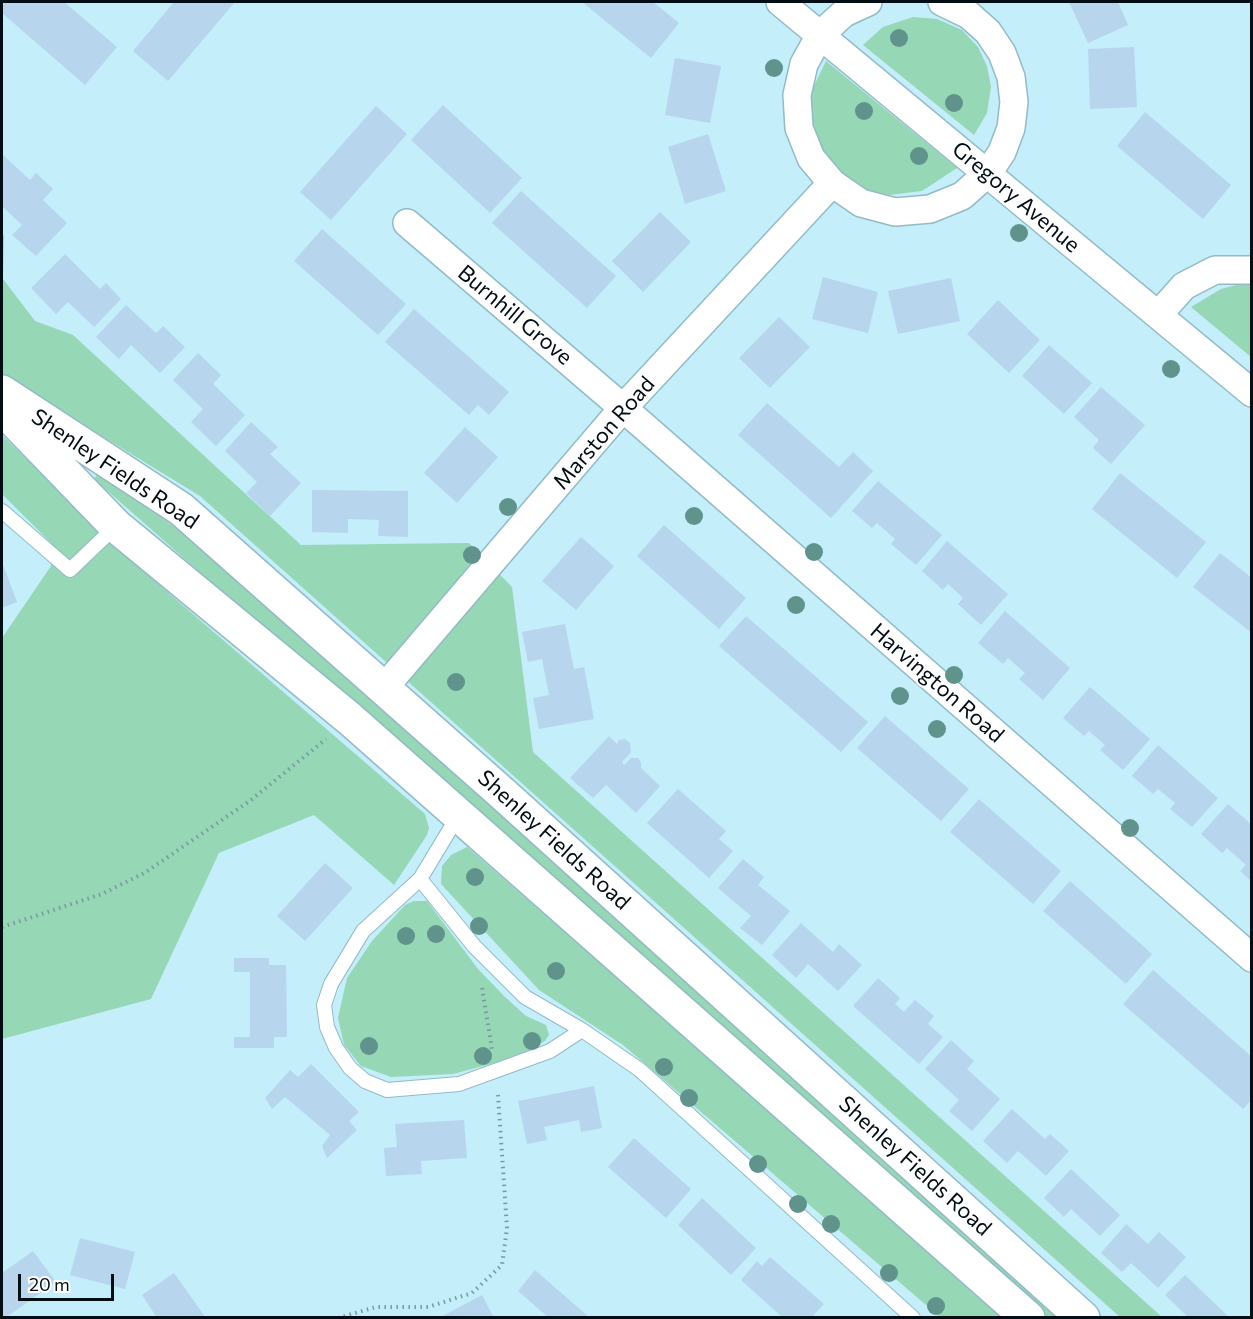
<!DOCTYPE html>
<style>
body{margin:0}
#map{position:relative;width:1253px;height:1319px;overflow:hidden;background:#c3eefa;font-family:Commissioner,sans-serif}
canvas{display:block}
.frame{position:absolute;inset:0;border:3px solid #020e13;pointer-events:none}
.scale{position:absolute;left:18px;top:1274px;width:96px;height:27px;box-sizing:border-box;border:3px solid #020e13;border-top:0;padding-left:8px;font-size:18px;line-height:21px;white-space:nowrap;color:#020e13;-webkit-text-stroke:4px #fff;paint-order:stroke}
</style>
<div id="map">
<canvas width="1253" height="1319"></canvas>
<div class="frame"></div>
<div class="scale">20 m</div>
</div>
<script>
const ctx = document.querySelector('canvas').getContext('2d');
ctx.lineJoin = 'round';
function fill(path, color) {
  ctx.fillStyle = color;
  ctx.fill(path, 'evenodd');
}
function toPath(rows) {
  const path = new Path2D();
  for (const r of rows) {
    path.moveTo(r[0], r[1]);
    for (let i = 2; i < r.length; i += 2) path.lineTo(r[i], r[i + 1]);
  }
  return path;
}
function stroke(path, color, width, dash) {
  ctx.strokeStyle = color;
  ctx.lineWidth = width;
  ctx.lineCap = dash ? 'butt' : 'round';
  ctx.setLineDash(dash || []);
  ctx.stroke(path);
}
function write(font, color, halo, rows, align = 'center') {
  ctx.font = font + ' Commissioner,sans-serif';
  ctx.lineWidth = 4.5;
  ctx.setLineDash([]);
  ctx.textBaseline = 'middle';
  ctx.strokeStyle = halo;
  ctx.fillStyle = color;
  for (const [text, x, y, turn = 0] of rows) {
    ctx.save();
    ctx.translate(x, y);
    ctx.rotate((+turn || 0) * Math.PI / 180);
    ctx.textAlign = isNaN(turn) ? turn : align;
    if (halo) ctx.strokeText(text, 0, 0);
    ctx.fillText(text, 0, 0);
    ctx.restore();
  }
}
fill(toPath([
 [913,17,937,19,962,30,978,47,987,66,991,87,987,113,974,135,863,45,883,27],
 [826,61,957,168,922,191,889,195,863,189,839,174,821,151,810,119,813,88],
 [2,234,4,236,3,279,35,321,73,335,301,545,469,543,512,587,533,752,1162,1317,1120,1317,200,496,2,375],
 [1251,281,1251,357,1191,307,1221,289],
 [2,435,136,565,425,814,429,828,427,835,394,885,314,815,219,853,151,999,2,1039,2,638,51,566,52,544,2,494],
 [100,471,193,541,1064,1317,1046,1317,94,479],
 [467,847,1006,1317,940,1317,623,1045,539,990,441,884,442,866,451,855],
 [414,901,427,901,478,969,505,997,526,1016,546,1025,549,1035,545,1041,517,1057,453,1074,391,1077,361,1066,344,1045,338,1018,347,978,372,941,405,905]
]), '#96d7b6');
fill(toPath([
 [2,2,64,2,117,47,85,85,2,13],
 [174,2,235,2,168,81,133,51],
 [582,2,653,2,679,23,651,58],
 [1069,2,1118,2,1128,25,1088,43],
 [1134,47,1137,107,1090,109,1088,49],
 [675,58,721,66,710,123,665,115],
 [443,105,522,178,490,213,411,140],
 [376,106,407,134,331,220,300,192],
 [1145,112,1231,185,1203,219,1117,146],
 [708,134,726,191,685,204,668,147],
 [2,154,30,180,36,173,53,189,43,200,67,223,36,256,12,235,22,225,2,206],
 [521,191,616,276,587,308,492,223],
 [660,212,691,242,643,292,612,261],
 [322,229,406,304,378,335,294,261],
 [65,254,100,289,106,283,121,299,94,327,68,302,56,314,31,288],
 [823,277,878,292,868,333,812,319],
 [951,278,960,321,898,334,888,291],
 [998,300,1040,340,1009,373,967,334],
 [126,305,156,333,163,326,185,347,160,373,131,345,119,359,96,337],
 [414,309,509,392,489,415,478,405,469,415,385,342],
 [779,317,810,347,770,388,739,358],
 [1049,345,1092,383,1064,414,1022,376],
 [198,353,221,375,213,384,245,415,216,446,191,422,203,409,173,380],
 [1101,387,1145,425,1111,464,1093,448,1099,440,1074,417],
 [767,403,839,467,853,452,873,471,831,518,738,435],
 [251,422,278,447,270,454,301,483,270,516,246,493,257,482,225,451],
 [465,427,498,457,457,503,424,473],
 [1120,473,1206,542,1177,578,1092,509],
 [878,481,942,535,916,565,891,544,895,539,877,523,872,528,852,511],
 [312,490,408,491,408,537,378,536,379,520,348,519,348,533,312,532],
 [664,525,746,598,719,629,637,556],
 [581,537,614,566,576,610,542,581],
 [947,541,1008,594,981,625,958,604,963,598,948,584,943,590,922,571],
 [1220,553,1252,578,1252,633,1193,587],
 [2,562,17,602,2,608],
 [1005,611,1070,668,1043,700,1019,679,1025,673,1008,658,1003,664,978,643],
 [746,616,868,722,841,752,719,646],
 [565,624,574,669,584,667,594,719,539,729,533,698,549,695,542,659,528,662,522,632],
 [1090,687,1150,739,1123,770,1100,750,1105,745,1089,731,1084,736,1063,718],
 [885,716,969,789,941,821,857,748],
 [609,736,617,744,619,740,625,739,630,743,631,752,622,762,624,765,631,758,638,758,641,762,641,768,660,786,636,813,606,785,593,798,570,778],
 [1158,745,1218,798,1192,827,1170,809,1175,803,1158,789,1153,794,1132,776],
 [678,789,726,831,719,839,733,851,709,878,647,823],
 [979,799,1061,871,1033,904,950,832],
 [1228,804,1252,825,1252,882,1240,871,1246,865,1227,848,1222,853,1201,834],
 [743,859,764,877,758,885,790,911,762,945,740,928,751,916,718,888],
 [325,863,353,888,305,941,277,916],
 [1070,881,1152,954,1126,984,1043,911],
 [801,923,833,952,839,944,862,965,838,991,808,964,796,978,772,955],
 [234,958,269,958,269,965,286,965,287,1037,274,1037,274,1048,234,1048,234,1037,250,1037,250,972,234,972],
 [1153,970,1252,1057,1252,1099,1243,1109,1123,1004],
 [878,978,900,998,895,1004,904,1012,915,1000,934,1016,928,1024,943,1037,919,1064,853,1006],
 [951,1040,974,1061,967,1069,1000,1099,972,1131,949,1111,959,1100,925,1069],
 [311,1064,359,1112,349,1121,357,1130,327,1158,322,1146,330,1135,285,1097,272,1109,265,1098,290,1070,298,1077],
 [594,1086,602,1128,581,1132,579,1120,544,1127,547,1140,527,1144,518,1101],
 [1012,1109,1045,1139,1050,1134,1069,1151,1046,1176,1018,1151,1007,1163,983,1141],
 [464,1120,467,1158,421,1161,422,1174,386,1176,384,1148,397,1147,395,1124],
 [634,1138,691,1189,666,1218,608,1167],
 [1071,1169,1120,1215,1100,1236,1071,1209,1064,1217,1044,1198],
 [702,1198,756,1248,731,1275,678,1225],
 [1126,1224,1148,1244,1159,1232,1186,1257,1158,1288,1131,1263,1122,1272,1101,1253],
 [80,1238,135,1252,125,1289,70,1275],
 [33,1251,56,1282,5,1318,2,1318,2,1273],
 [770,1257,824,1304,813,1316,815,1318,783,1318,741,1280,757,1261,762,1266],
 [535,1270,590,1318,549,1318,518,1291],
 [174,1273,206,1318,157,1318,142,1295],
 [1185,1275,1230,1318,1189,1318,1165,1295],
 [482,1295,494,1318,439,1318]
]), '#b8d5ee');
const service = toPath([
 [2,511,70,570,116,526],
 [458,816,420,879,474,946,525,997,582,1030,640,1070,913,1318],
 [420,879,363,931,331,984,324,1005,327,1027,336,1048,350,1068,365,1081,387,1090,459,1084,550,1051,582,1030]
]);
const minor = toPath([
 [780,2,1252,393],
 [868,2,844,13,820,35,804,64,797,95,799,128,811,158,832,183,861,203,895,212,930,209,962,196,988,173,1002,152,1011,128,1014,102,1011,77,1002,53,988,32,969,15,942,2],
 [407,223,623,408,1252,958],
 [1158,315,1184,286,1215,270,1252,270],
 [383,689,623,408,832,183]
]);
const tertiary = toPath([
 [2,392,181,509,503,794,1083,1318],
 [2,408,116,526,350,719,1028,1318]
]);
stroke(service, '#92bbc6', 16);
stroke(minor, '#92bbc6', 30);
stroke(tertiary, '#92bbc6', 36);
stroke(toPath([
 [2,927,102,894,146,872,251,800,326,739],
 [482,988,492,1049],
 [338,1318,376,1307,428,1307,472,1293,502,1265,507,1228,498,1095]
]), '#7998a1', 4, [1.5, 4.5]);
stroke(service, '#fff', 14);
stroke(minor, '#fff', 27);
stroke(tertiary, '#fff', 33);
ctx.fillStyle = '#60938c';
for (const [x, y] of [
 [899,38],
 [774,68],
 [954,103],
 [864,111],
 [919,156],
 [1019,233],
 [1171,369],
 [508,507],
 [694,516],
 [814,552],
 [472,555],
 [796,605],
 [954,675],
 [456,682],
 [900,696],
 [937,729],
 [1130,828],
 [475,877],
 [479,926],
 [436,934],
 [406,936],
 [556,971],
 [532,1041],
 [369,1046],
 [483,1056],
 [664,1067],
 [689,1098],
 [758,1164],
 [798,1204],
 [831,1224],
 [889,1273],
 [936,1306]
]) {
  ctx.beginPath();
  ctx.arc(x, y, 9, 0, 2 * Math.PI);
  ctx.fill();
}
write('22px', '#020e13', '#fff', [
 ["Gregory Avenue",1016,197,40],
 ["Burnhill Grove",515,315,40],
 ["Marston Road",604,433,-49],
 ["Shenley Fields Road",115,469,34],
 ["Harvington Road",937,683,41],
 ["Shenley Fields Road",554,840,42],
 ["Shenley Fields Road",915,1166,42]
]);
</script>
